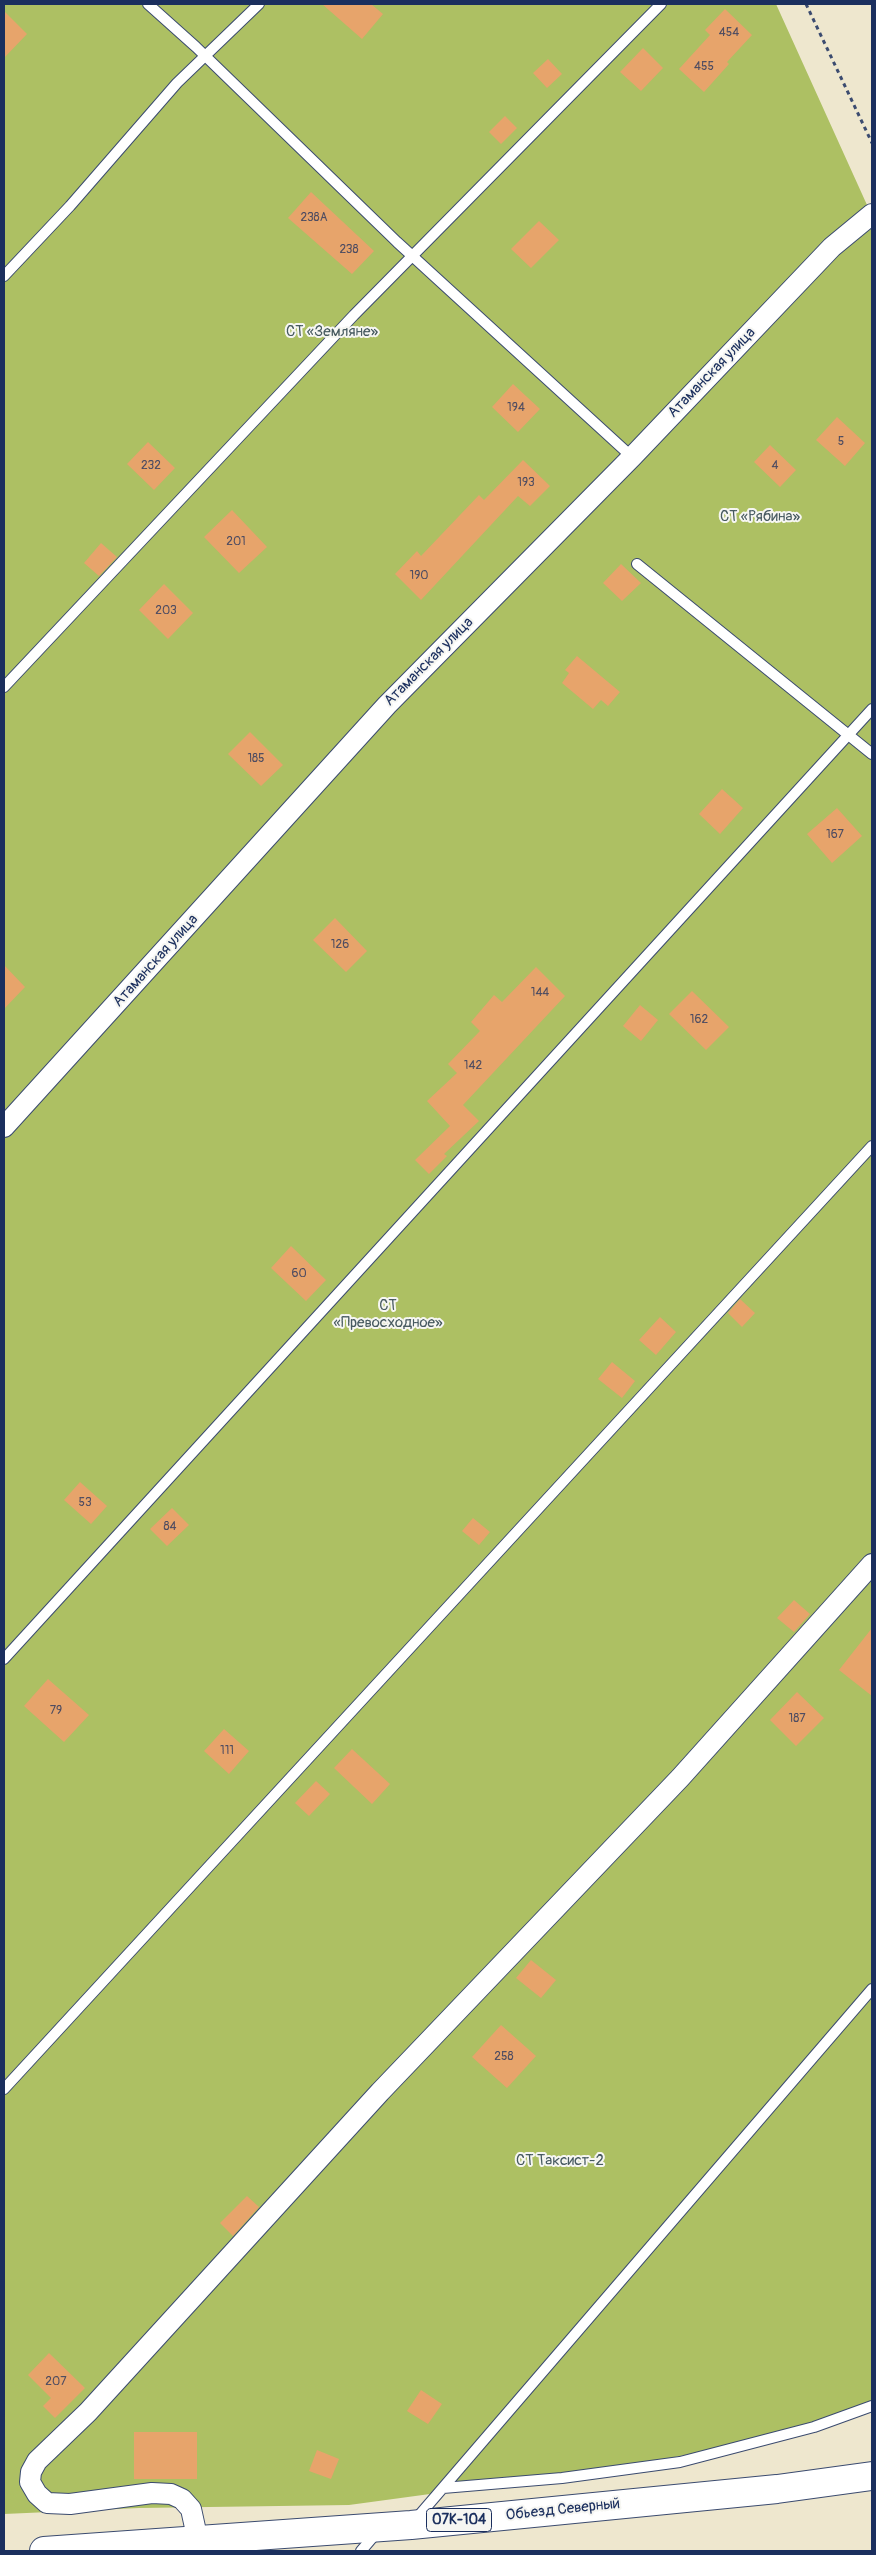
<!DOCTYPE html>
<meta charset="utf-8">
<style>
body{margin:0}
#map{position:relative;width:876px;height:2555px;overflow:hidden;background:#eee7ce;font-family:Pangolin,sans-serif}
canvas{display:block}
.frame{position:absolute;inset:0;border:5px solid #1b2f5e;pointer-events:none}
</style>
<div id="map">
<canvas width="876" height="2555"></canvas>
<div class="frame"></div>
</div>
<script>
const ctx = document.querySelector('canvas').getContext('2d');
ctx.lineJoin = 'round';
function fill(path, color) {
  ctx.fillStyle = color;
  ctx.fill(path, 'evenodd');
}
function toPath(rows) {
  const path = new Path2D();
  for (const r of rows) {
    path.moveTo(r[0], r[1]);
    for (let i = 2; i < r.length; i += 2) path.lineTo(r[i], r[i + 1]);
  }
  return path;
}
function stroke(path, color, width, dash) {
  ctx.strokeStyle = color;
  ctx.lineWidth = width;
  ctx.lineCap = dash ? 'butt' : 'round';
  ctx.setLineDash(dash || []);
  ctx.stroke(path);
}
function write(font, color, halo, rows, align = 'center') {
  ctx.font = font + ' Pangolin,sans-serif';
  ctx.lineWidth = 4;
  ctx.setLineDash([]);
  ctx.textBaseline = 'middle';
  ctx.strokeStyle = halo;
  ctx.fillStyle = color;
  for (const [text, x, y, turn = 0] of rows) {
    ctx.save();
    ctx.translate(x, y);
    ctx.rotate((+turn || 0) * Math.PI / 180);
    ctx.textAlign = isNaN(turn) ? turn : align;
    if (halo) ctx.strokeText(text, 0, 0);
    ctx.fillText(text, 0, 0);
    ctx.restore();
  }
}
fill(toPath([
 [4,4,776,4,872,216,872,2402,772,2438,614,2469,349,2505,139,2508,4,2514]
]), '#adc063');
fill(toPath([
 [322,4,371,4,383,14,362,39],
 [725,9,752,35,727,62,729,64,704,92,679,69,710,35,705,30],
 [4,11,27,34,4,58],
 [643,48,663,68,641,91,620,72],
 [548,59,562,74,547,88,533,73],
 [505,116,517,128,501,144,489,132],
 [311,192,374,251,352,274,288,218],
 [539,221,559,240,531,268,511,249],
 [513,384,540,409,518,432,492,407],
 [837,417,865,443,845,466,816,440],
 [148,442,175,468,154,490,127,464],
 [770,445,796,470,780,487,754,462],
 [523,460,550,486,530,506,518,496,421,600,395,574,417,551,421,556,479,495,484,500],
 [232,510,267,547,239,573,204,537],
 [101,543,117,557,99,576,84,563],
 [621,564,641,583,622,601,603,583],
 [164,584,193,613,168,639,139,610],
 [577,656,620,692,608,706,601,700,593,709,562,683,569,673,565,670],
 [250,732,283,765,261,786,228,754],
 [722,789,743,808,720,834,699,814],
 [837,808,862,836,832,863,807,834],
 [335,918,367,951,346,972,313,940],
 [4,965,25,987,4,1009],
 [536,967,565,996,463,1105,479,1121,444,1154,447,1156,429,1174,415,1160,450,1126,427,1101,457,1073,448,1064,480,1031,471,1022,494,995,502,1002],
 [692,991,729,1027,706,1050,669,1014],
 [640,1005,658,1020,641,1041,623,1026],
 [291,1246,326,1280,306,1301,271,1268],
 [740,1299,755,1313,742,1327,728,1313],
 [660,1317,676,1332,656,1355,639,1340],
 [612,1362,635,1381,622,1398,598,1379],
 [80,1482,107,1506,91,1524,64,1500],
 [172,1508,189,1525,167,1546,150,1529],
 [473,1518,490,1532,479,1545,462,1531],
 [794,1600,810,1614,794,1632,777,1618],
 [872,1628,872,1696,839,1670],
 [48,1679,89,1715,64,1742,24,1706],
 [797,1692,824,1718,796,1746,770,1720],
 [224,1729,249,1751,229,1774,204,1751],
 [352,1749,390,1784,372,1804,334,1768],
 [316,1781,330,1794,309,1816,295,1803],
 [531,1960,556,1980,541,1998,516,1978],
 [501,2025,536,2056,507,2088,472,2057],
 [247,2196,259,2207,233,2236,220,2223],
 [49,2353,85,2388,55,2418,43,2406,51,2398,28,2375],
 [421,2390,442,2404,428,2424,407,2411],
 [134,2432,197,2432,197,2479,134,2479],
 [317,2450,339,2459,331,2479,309,2471]
]), '#e7a46b');
const service = toPath([
 [148,4,196,47,397,242,632,457],
 [4,276,70,206,177,83,259,4],
 [637,564,872,754],
 [4,687,354,315,661,4],
 [4,1659,872,709],
 [4,2089,872,1146],
 [443,2488,562,2478,680,2462,814,2427,872,2406],
 [416,2519,872,1989],
 [361,2551,378,2531]
]);
const minor = toPath([
 [4,1127,387,705,632,457,832,247,872,214],
 [198,2541,191,2509,182,2499,171,2494,152,2493,70,2504,47,2503,37,2494,30,2482,31,2472,37,2461,88,2412,380,2092,680,1778,872,1564]
]);
const trunk = toPath([
 [44,2551,411,2525,777,2489,872,2476]
]);
stroke(service, '#3b4b6f', 12);
stroke(minor, '#3b4b6f', 22);
stroke(trunk, '#3b4b6f', 30);
stroke(toPath([
 [806,4,872,143]
]), '#3b4b6f', 3, [4, 4]);
stroke(service, '#fff', 10);
stroke(minor, '#fff', 20);
stroke(trunk, '#fff', 28);
write('12px', '#4e4c61', null, [
 ["454",729,33],
 ["455",704,67],
 ["238А",314,218],
 ["238",349,250],
 ["194",516,408],
 ["5",841,442],
 ["232",151,466],
 ["4",775,466],
 ["193",526,483],
 ["201",236,542],
 ["190",419,576],
 ["203",166,611],
 ["185",256,759],
 ["167",835,835],
 ["126",340,945],
 ["144",540,993],
 ["162",699,1020],
 ["142",473,1066],
 ["60",299,1274],
 ["53",85,1503],
 ["84",170,1527],
 ["79",56,1711],
 ["187",797,1719],
 ["111",227,1751],
 ["258",504,2057],
 ["207",56,2382]
]);
for (const [x, y, w] of [
 [459,2520,65]
]) {
  const box = new Path2D();
  box.roundRect(x - w / 2, y - 11.5, w, 23, 4);
  ctx.fillStyle = '#f6f6f2';
  ctx.fill(box);
  stroke(box, '#1b2f5e', 1);
}
write('bold 14px', '#1b2f5e', null, [
 ["07К-104",459,2520]
]);
write('15px', '#475a60', '#f6f6f2', [
 ["СТ «Земляне»",332,332],
 ["СТ «Рябина»",760,517],
 ["СТ",388,1306],
 ["«Превосходное»",388,1323],
 ["СТ Таксист-2",560,2161]
]);
write('15px', '#1b2f5e', '#f6f6f2', [
 ["Атаманская улица",712,373,-46],
 ["Атаманская улица",429,662,-45],
 ["Атаманская улица",156,961,-48],
 ["Обьезд Северный",563,2510,-6]
]);
</script>
